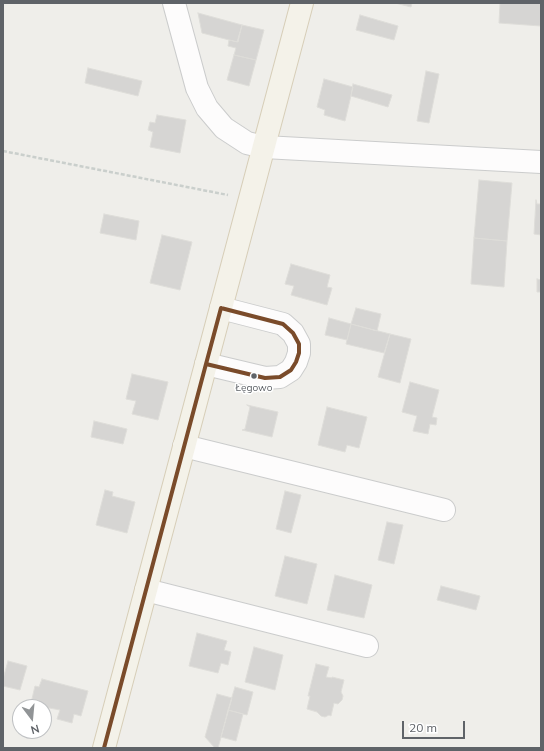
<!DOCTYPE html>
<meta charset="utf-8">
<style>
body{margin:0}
#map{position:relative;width:544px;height:751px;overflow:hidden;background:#efeeea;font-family:Mulish,sans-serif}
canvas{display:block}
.frame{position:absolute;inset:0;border:4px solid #5f6368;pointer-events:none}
.north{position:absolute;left:12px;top:699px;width:40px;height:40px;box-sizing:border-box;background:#fff;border:1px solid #bfc1c3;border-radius:50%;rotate:164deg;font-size:11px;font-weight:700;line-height:16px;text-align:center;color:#5f6368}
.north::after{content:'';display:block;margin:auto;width:14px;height:18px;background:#919496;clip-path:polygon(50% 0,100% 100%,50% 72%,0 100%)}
.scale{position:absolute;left:402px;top:721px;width:63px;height:18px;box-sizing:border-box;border:2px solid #5f6368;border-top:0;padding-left:5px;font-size:12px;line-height:14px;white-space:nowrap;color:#5f6368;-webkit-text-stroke:3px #fff;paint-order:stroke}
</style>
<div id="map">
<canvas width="544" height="751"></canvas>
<div class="frame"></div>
<div class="north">N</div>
<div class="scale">20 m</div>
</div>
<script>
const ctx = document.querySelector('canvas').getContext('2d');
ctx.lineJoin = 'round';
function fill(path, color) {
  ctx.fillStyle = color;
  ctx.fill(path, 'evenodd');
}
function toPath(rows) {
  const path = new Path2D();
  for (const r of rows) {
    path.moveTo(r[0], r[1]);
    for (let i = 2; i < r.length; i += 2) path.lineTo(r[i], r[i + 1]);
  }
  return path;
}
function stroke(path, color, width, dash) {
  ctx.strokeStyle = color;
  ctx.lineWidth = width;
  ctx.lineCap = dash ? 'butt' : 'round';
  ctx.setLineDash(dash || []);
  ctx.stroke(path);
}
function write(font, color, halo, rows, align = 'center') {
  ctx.font = font + ' Mulish,sans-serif';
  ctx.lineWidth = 3;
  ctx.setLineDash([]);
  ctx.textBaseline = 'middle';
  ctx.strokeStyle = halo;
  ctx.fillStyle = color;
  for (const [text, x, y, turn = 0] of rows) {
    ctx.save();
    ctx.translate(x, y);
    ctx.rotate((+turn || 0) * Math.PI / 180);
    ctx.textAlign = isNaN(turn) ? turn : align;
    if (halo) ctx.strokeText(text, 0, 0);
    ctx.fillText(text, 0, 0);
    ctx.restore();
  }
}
const building = toPath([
 [395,3,412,3,411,7,395,3],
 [500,3,541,3,541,26,499,23,500,3],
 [198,13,242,25,237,42,202,33,198,13],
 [360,15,398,26,394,40,356,30,360,15],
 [242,25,264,30,256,60,234,55,236,48,228,46,229,40,238,42,242,25],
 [234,55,256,60,249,86,227,80,234,55],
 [88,68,142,81,138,96,85,83,88,68],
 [426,71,439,74,429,123,417,121,426,71],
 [324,79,353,87,345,121,324,115,325,110,317,107,324,79],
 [353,84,392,95,388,107,351,96,353,84],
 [157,115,186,120,180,153,150,147,153,132,148,130,150,122,155,123,157,115],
 [479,180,512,183,507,241,474,238,479,180],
 [536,200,537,204,541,204,541,235,534,234,536,200],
 [104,214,139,221,136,240,100,233,104,214],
 [162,235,192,242,180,290,150,283,162,235],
 [474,238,507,241,504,287,471,284,474,238],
 [291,264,330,275,327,287,332,288,327,305,291,295,294,286,285,284,291,264],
 [537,279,541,280,541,292,537,292,537,279],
 [356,308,381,314,377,331,351,324,356,308],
 [329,318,351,324,347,340,325,335,329,318],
 [351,324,390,334,384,353,346,344,351,324],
 [390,334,411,339,400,383,378,377,390,334],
 [132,374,168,382,158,420,132,414,136,401,126,399,132,374],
 [410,382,439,390,432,417,437,418,436,425,430,424,428,434,413,431,417,416,402,412,410,382],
 [247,405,278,412,272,437,242,430,245,429,250,407,247,405],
 [327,407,367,417,359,448,347,445,345,452,318,445,327,407],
 [94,421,127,429,123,444,91,437,94,421],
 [105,490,113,492,112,496,135,502,127,533,96,525,105,490],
 [285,491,301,495,291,533,276,529,285,491],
 [387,522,403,525,394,564,378,560,387,522],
 [285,556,317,564,307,604,275,596,285,556],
 [335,575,372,585,364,618,327,610,335,575],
 [441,586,480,596,476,610,437,600,441,586],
 [197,633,227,641,224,650,231,652,228,665,221,663,218,673,189,666,197,633],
 [254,647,283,655,275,690,245,682,254,647],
 [8,661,27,666,20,690,3,686,3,679,8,661],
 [316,664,329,667,326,677,332,678,332,677,344,680,341,692,343,696,342,700,338,704,334,703,331,716,329,715,325,717,321,716,317,712,307,709,310,696,308,696,316,664],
 [42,679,88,691,81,716,74,714,72,723,57,719,60,710,44,707,33,707,34,704,31,703,35,686,39,687,42,679],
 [235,687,253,692,247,715,228,710,235,687],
 [217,694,232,698,218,748,215,748,205,737,217,694],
 [228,710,243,714,236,741,221,737,228,710]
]);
fill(building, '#d6d5d3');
stroke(building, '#deddd9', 1);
const minor = toPath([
 [174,3,197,88,207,108,224,128,247,143,264,147,541,162],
 [206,364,265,378,280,377,291,370,296,362,299,353,299,344,293,333,283,324,221,308],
 [184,446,444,510],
 [146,590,367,646]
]);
const major = toPath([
 [104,748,302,3]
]);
stroke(minor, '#cbcccc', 24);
stroke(major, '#d7ceb8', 24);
stroke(toPath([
 [3,151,228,195]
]), '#cacfcc', 2.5, [4, 2]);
stroke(minor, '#fdfcfc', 22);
stroke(major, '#f4f2e9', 22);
stroke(toPath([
 [221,308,283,324,293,333,299,344,299,353,296,362,291,370,280,377,265,378,206,364,221,308],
 [104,748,206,364]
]), '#7a4b2a', 4);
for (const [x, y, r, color] of [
 [254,376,3.5,"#5f6368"]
]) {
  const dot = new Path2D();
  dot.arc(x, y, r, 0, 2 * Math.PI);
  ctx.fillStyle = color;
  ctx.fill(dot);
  stroke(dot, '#fff', 1.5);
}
write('10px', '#5f6368', '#fff', [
 ["Łęgowo",254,388]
]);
</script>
